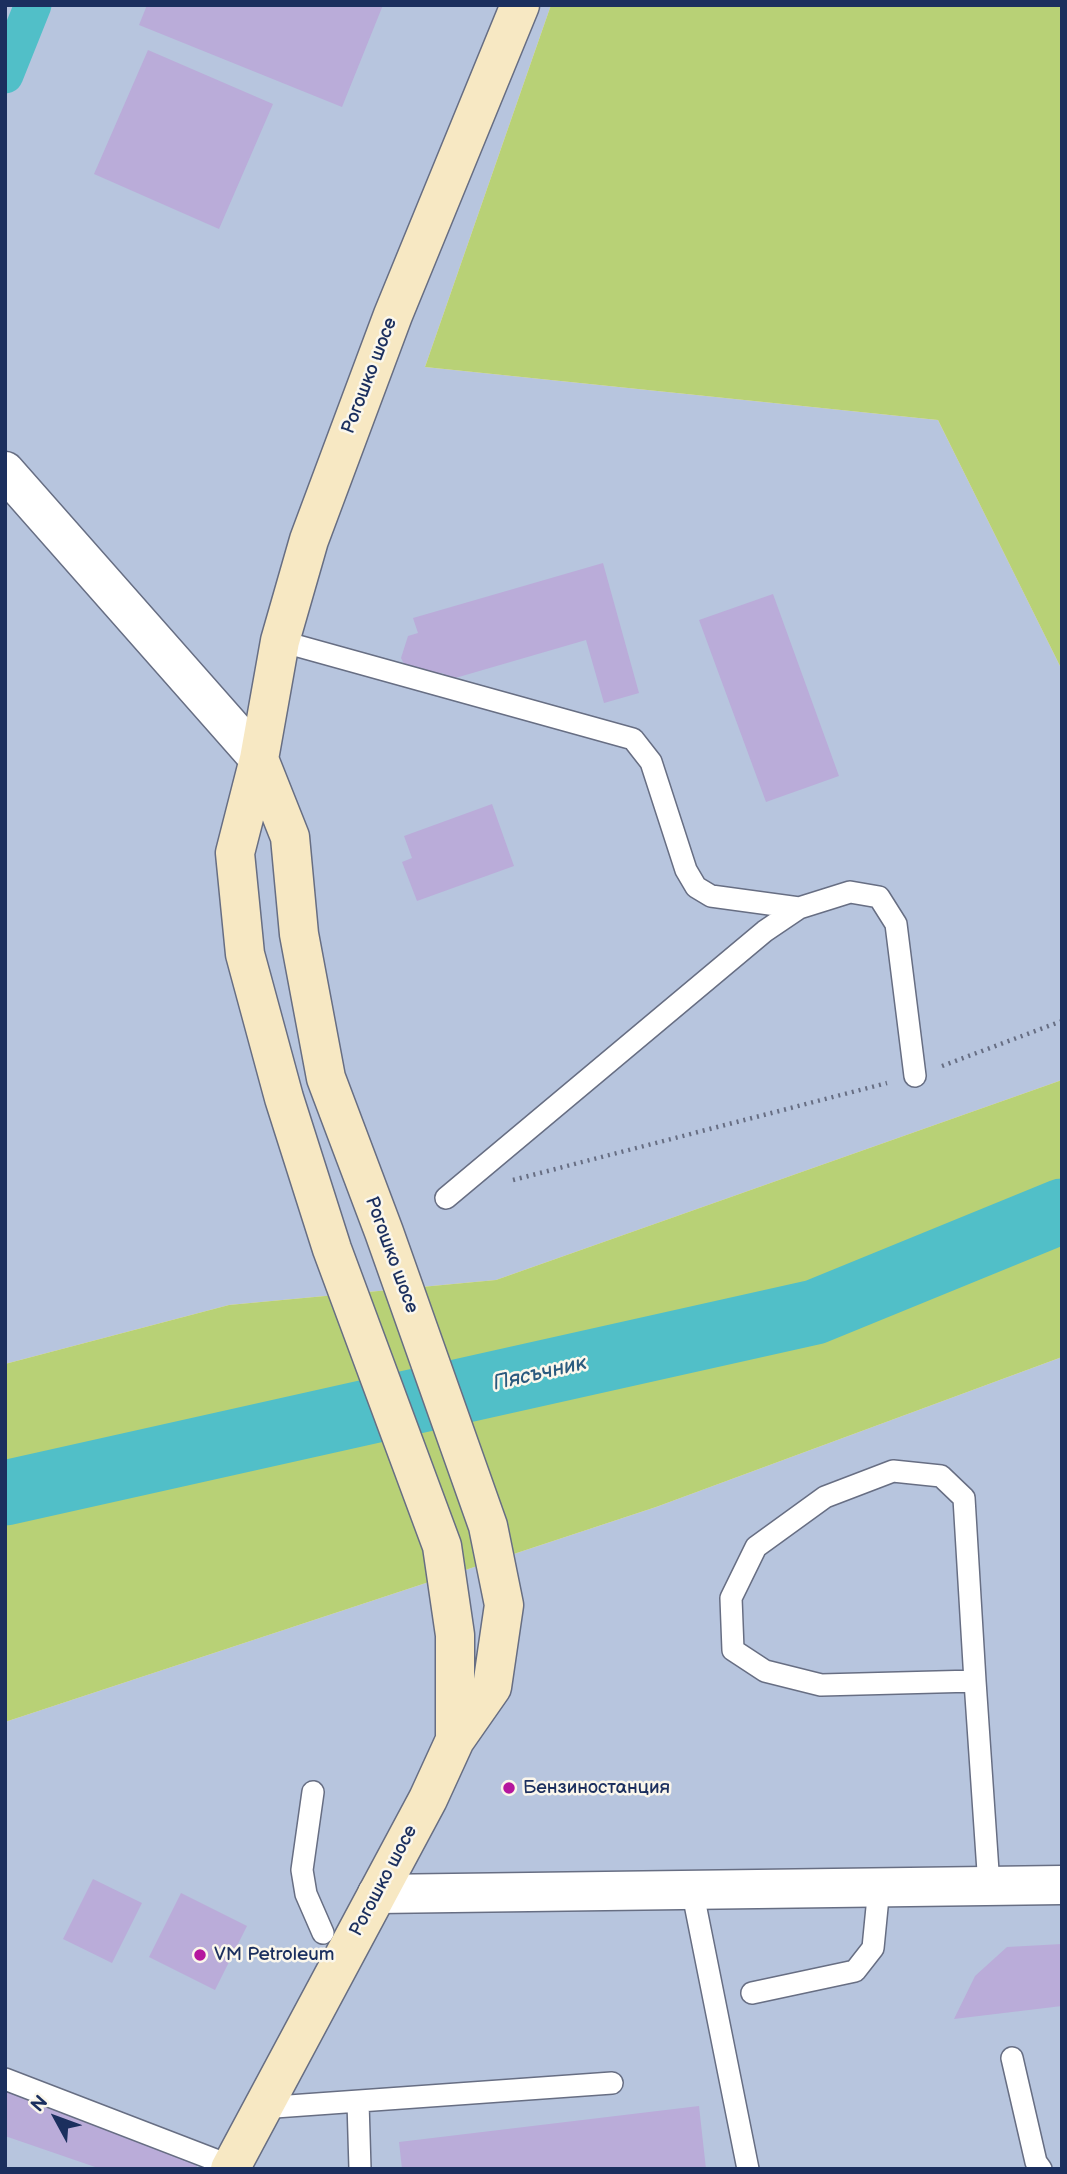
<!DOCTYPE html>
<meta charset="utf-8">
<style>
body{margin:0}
#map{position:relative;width:1067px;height:2174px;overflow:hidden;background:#f5e2c8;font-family:"Balsamiq Sans",sans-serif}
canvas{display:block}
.frame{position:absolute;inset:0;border:7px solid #1b2f5e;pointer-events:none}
.north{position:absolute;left:21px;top:2083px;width:70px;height:70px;-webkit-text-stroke:5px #fbf7ec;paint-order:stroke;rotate:311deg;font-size:19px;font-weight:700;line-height:28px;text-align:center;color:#1b2f5e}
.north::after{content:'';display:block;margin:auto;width:24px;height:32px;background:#1b2f5e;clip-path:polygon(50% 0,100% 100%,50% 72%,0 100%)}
</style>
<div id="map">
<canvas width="1067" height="2174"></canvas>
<div class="frame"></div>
<div class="north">N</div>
</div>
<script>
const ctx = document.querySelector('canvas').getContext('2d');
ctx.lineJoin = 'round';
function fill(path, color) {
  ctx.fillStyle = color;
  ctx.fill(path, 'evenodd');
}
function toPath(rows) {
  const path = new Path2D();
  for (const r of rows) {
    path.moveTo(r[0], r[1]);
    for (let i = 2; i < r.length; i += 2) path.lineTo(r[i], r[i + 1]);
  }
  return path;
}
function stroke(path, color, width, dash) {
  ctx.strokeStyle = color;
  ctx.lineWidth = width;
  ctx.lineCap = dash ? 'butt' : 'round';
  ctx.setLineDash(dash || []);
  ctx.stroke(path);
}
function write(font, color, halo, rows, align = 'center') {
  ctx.font = font + ' "Balsamiq Sans",sans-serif';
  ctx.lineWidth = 5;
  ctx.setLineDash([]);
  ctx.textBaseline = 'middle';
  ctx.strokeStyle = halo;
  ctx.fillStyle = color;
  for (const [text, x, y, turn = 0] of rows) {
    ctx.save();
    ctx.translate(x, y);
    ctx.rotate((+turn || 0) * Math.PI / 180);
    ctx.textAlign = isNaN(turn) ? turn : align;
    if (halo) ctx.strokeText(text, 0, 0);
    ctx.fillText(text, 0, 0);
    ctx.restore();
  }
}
fill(toPath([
 [5,5,551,5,425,367,938,420,1062,670,1062,1080,496,1280,229,1305,5,1364],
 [1062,1357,1062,2169,5,2169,5,1722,656,1507]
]), '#b7c5de');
fill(toPath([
 [551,5,1062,5,1062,670,938,420,425,367],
 [1062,1080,1062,1357,656,1507,5,1722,5,1364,229,1305,496,1280]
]), '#b8d176');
stroke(toPath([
 [5,75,33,5]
]), '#51bfc8', 37);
stroke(toPath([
 [5,1493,815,1312,1062,1211]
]), '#51bfc8', 65);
fill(toPath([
 [147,5,383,5,342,107,139,25],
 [148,50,273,104,219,229,94,174],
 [603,563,639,693,604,703,586,640,445,681,443,673,431,676,406,668,401,658,408,636,418,633,413,618],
 [773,594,839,776,766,802,699,620],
 [492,804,514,866,417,901,402,862,412,858,404,836],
 [93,1879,142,1903,112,1963,63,1939],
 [181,1893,247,1926,215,1990,149,1957],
 [1062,1944,1062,2006,954,2019,975,1976,1007,1947],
 [5,2088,198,2161,196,2169,101,2169,5,2136],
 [699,2106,706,2169,402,2169,399,2142]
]), '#baacd9');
const service = toPath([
 [280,641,633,739,651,762,686,870,696,887,711,896,799,908],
 [446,1198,765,931,799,908,850,892,879,897,896,924,915,1076],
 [975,1681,821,1685,765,1671,733,1650,731,1598,756,1547,825,1497,893,1471,941,1476,964,1498,975,1681,989,1886],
 [313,1792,302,1870,306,1894,323,1933],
 [692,1889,748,2169],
 [752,1993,855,1971,873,1948,879,1887],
 [1012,2058,1036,2162,1041,2169],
 [5,2079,231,2166],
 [358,2102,360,2169],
 [261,2108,612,2083]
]);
const minor = toPath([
 [5,471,259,759],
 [377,1894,1062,1885]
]);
const secondary = toPath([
 [455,1740,455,1635,442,1546,332,1249,284,1098,245,954,235,853,259,759,280,641,309,540,393,315,520,5],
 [230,2169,428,1799,455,1740,492,1687,504,1605,488,1526,384,1232,326,1078,299,934,290,837,259,759]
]);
stroke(service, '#676e83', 24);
stroke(minor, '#676e83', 41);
stroke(secondary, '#676e83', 41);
stroke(toPath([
 [942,1066,1062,1021],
 [513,1180,887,1083]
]), '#676e83', 4.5, [2, 5]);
stroke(service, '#fff', 21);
stroke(minor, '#fff', 38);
stroke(secondary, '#f7e8c3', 38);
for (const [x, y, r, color] of [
 [509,1788,7,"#b5179e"],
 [200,1955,7,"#b5179e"]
]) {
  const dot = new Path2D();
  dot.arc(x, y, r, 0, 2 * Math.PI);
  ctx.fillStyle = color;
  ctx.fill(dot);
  stroke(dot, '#fbf7ec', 2.5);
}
write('19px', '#1b2f5e', '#fbf7ec', [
 ["Рогошко шосе",370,376,-69],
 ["Рогошко шосе",391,1255,70],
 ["Рогошко шосе",384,1881,-62]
]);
write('19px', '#1b2f5e', '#fbf7ec', [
 ["Бензиностанция",523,1788],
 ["VM Petroleum",214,1955]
], 'left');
write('italic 21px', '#2b5a7e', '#fbf7ec', [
 ["Пясъчник",540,1374,-13]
]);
</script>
